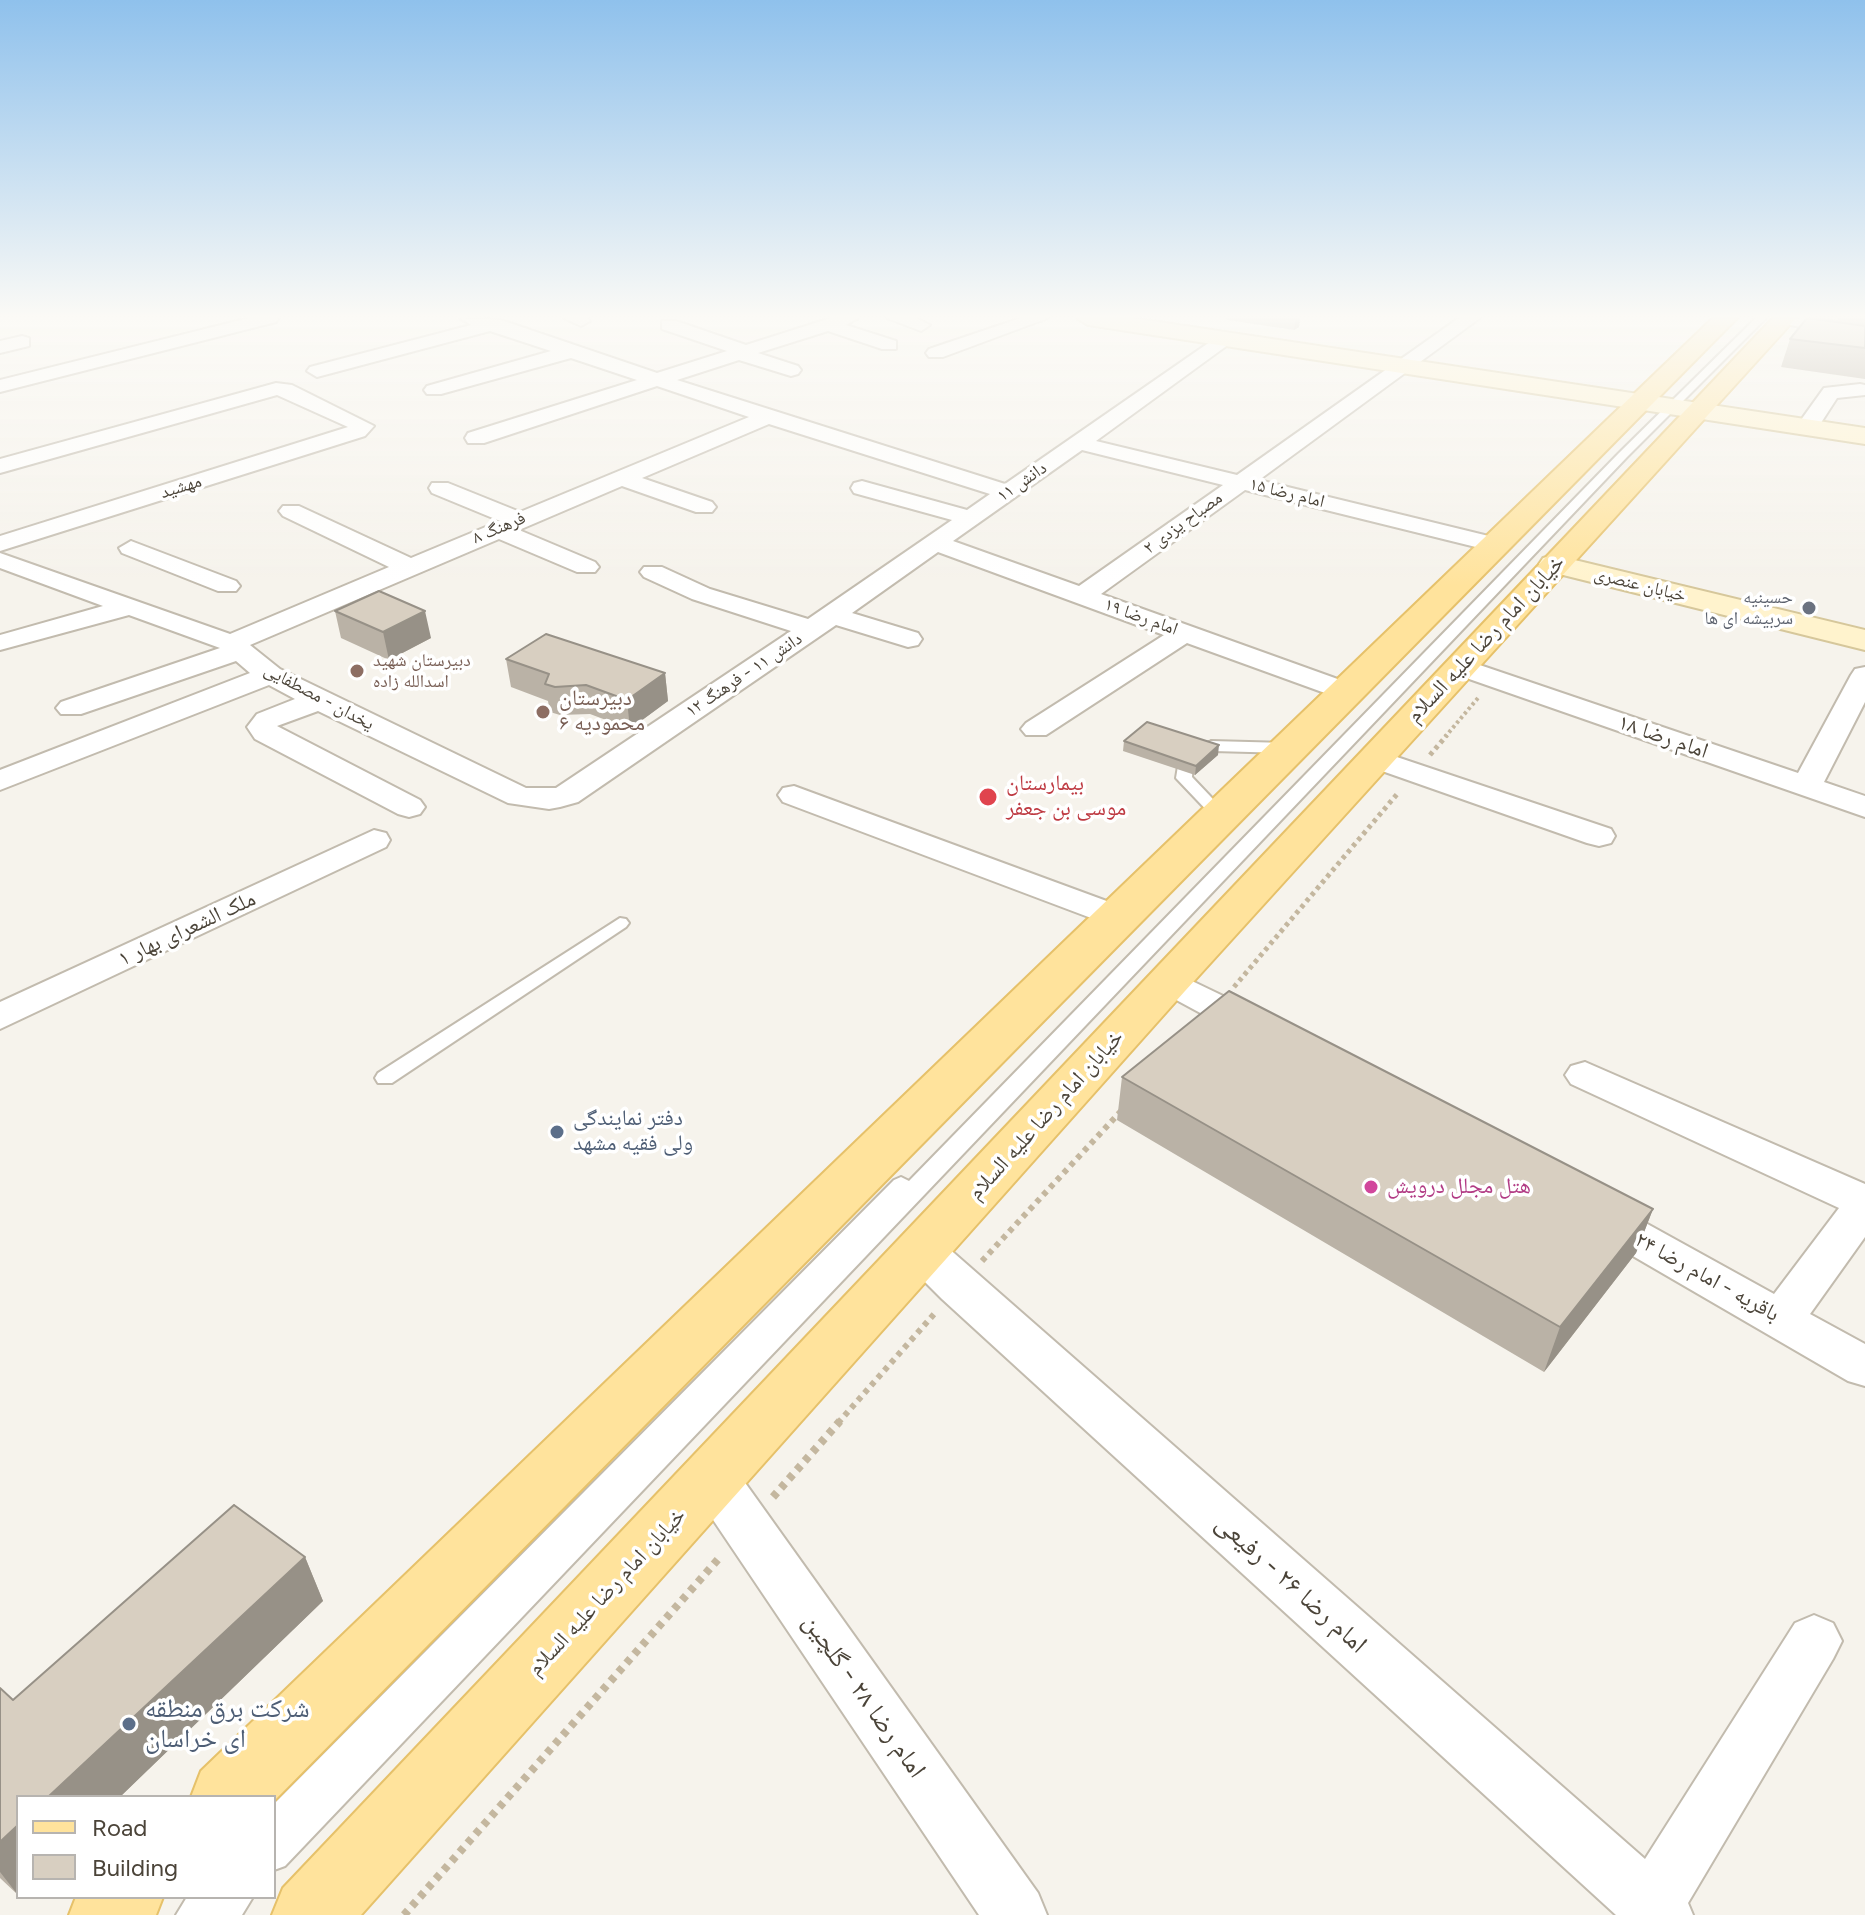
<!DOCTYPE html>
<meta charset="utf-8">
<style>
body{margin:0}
#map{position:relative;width:1865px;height:1915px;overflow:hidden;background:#f6f3ec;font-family:Figtree,sans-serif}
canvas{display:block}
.legend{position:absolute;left:16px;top:1795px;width:260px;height:104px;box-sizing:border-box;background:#fff;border:2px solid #b7b4b0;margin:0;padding:10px 14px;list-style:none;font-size:24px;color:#4b4439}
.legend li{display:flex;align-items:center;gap:16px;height:40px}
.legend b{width:40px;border:2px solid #b7b4b0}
</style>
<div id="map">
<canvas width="1865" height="1915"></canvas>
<ul class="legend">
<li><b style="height:10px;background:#ffe39c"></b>Road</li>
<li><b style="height:22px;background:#d8cfc1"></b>Building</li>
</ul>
</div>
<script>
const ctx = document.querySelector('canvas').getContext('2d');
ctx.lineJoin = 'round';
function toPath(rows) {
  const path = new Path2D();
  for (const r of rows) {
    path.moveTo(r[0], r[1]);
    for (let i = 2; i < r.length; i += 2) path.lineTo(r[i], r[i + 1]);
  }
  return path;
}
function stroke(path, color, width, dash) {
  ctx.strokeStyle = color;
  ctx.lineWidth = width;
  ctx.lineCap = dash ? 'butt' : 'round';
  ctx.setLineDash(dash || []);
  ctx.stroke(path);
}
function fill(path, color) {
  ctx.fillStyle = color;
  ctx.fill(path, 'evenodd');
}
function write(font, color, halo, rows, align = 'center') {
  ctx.font = font + ' Figtree,"Noto Naskh Arabic",sans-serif';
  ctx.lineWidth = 7;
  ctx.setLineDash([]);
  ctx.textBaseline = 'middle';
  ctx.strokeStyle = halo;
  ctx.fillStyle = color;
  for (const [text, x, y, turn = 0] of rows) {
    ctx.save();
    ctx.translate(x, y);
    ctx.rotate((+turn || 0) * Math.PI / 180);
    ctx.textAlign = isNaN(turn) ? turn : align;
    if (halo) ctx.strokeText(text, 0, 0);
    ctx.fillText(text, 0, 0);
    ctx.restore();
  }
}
const lane = toPath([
 [1756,318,1766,318,1627,457,285,1866,274,1870,274,1804,894,1180,901,1177,909,1181,1619,453,1756,318],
 [1211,741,1287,743,1295,748,1287,753,1213,751,1193,759,1192,777,1229,816,1221,821,1215,819,1176,778,1180,754,1211,741],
 [620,918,626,919,629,923,626,927,392,1083,378,1083,375,1078,378,1073,620,918],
 [187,1897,253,1897,242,1915,176,1915,187,1897]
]);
const street = toPath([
 [249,318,279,318,276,322,0,392,0,380,249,318],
 [460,318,501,320,657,373,727,351,662,329,662,321,676,321,746,345,831,318,858,318,846,325,896,341,896,349,882,349,828,331,758,353,798,366,801,370,798,374,791,376,739,360,677,380,1005,484,1220,335,1234,335,1236,339,1096,441,1237,475,1459,318,1480,318,1259,480,1505,540,1508,545,1496,552,1245,490,1101,594,1357,686,1361,692,1357,698,1347,701,1187,643,1046,735,1026,735,1021,729,1026,723,1164,635,938,552,852,613,918,633,922,639,918,645,908,647,836,625,578,802,560,807,549,809,508,803,318,711,277,726,420,800,425,807,420,814,409,817,398,814,255,739,247,727,257,714,295,699,269,685,0,790,0,770,250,673,236,661,81,714,61,714,56,708,61,702,220,648,129,615,0,650,0,635,103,606,0,568,0,553,230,634,389,567,283,516,279,511,283,506,299,506,411,558,500,521,432,493,429,488,432,483,448,483,520,512,749,417,657,386,484,443,468,443,465,438,468,433,637,380,571,358,441,394,427,394,424,390,427,386,551,351,490,331,317,377,307,371,310,367,471,325,460,318],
 [769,424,990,494,967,510,862,481,854,483,851,488,854,493,952,520,808,619,710,589,662,567,644,567,640,572,644,577,692,599,791,631,556,788,526,788,280,669,250,645,499,539,577,572,595,572,599,567,595,562,519,530,622,486,696,512,712,512,716,507,712,502,642,478,769,424],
 [1082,450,1223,485,1079,586,953,541,1082,450],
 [564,318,588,318,590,321,581,326,564,318],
 [887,318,916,318,930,325,921,331,887,318],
 [1021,318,1048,318,943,357,929,357,926,353,929,349,1021,318],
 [1811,318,1865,326,1865,338,1784,324,1775,319,1811,318],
 [22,336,29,338,29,346,0,353,0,341,22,336],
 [276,383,292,385,374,426,365,436,0,551,0,536,348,427,277,395,0,473,0,459,276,383],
 [1860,384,1865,385,1865,395,1837,398,1815,432,1799,432,1796,427,1824,388,1860,384],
 [131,541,236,581,240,586,236,591,218,591,122,553,119,548,131,541],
 [1462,659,1798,773,1851,675,1855,669,1865,667,1865,702,1824,782,1865,796,1865,817,1452,673,1448,667,1452,661,1462,659],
 [1376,750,1611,829,1615,836,1611,843,1599,846,1587,843,1365,765,1361,759,1365,753,1376,750],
 [794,786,1131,910,1136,917,1131,924,1119,927,1107,924,783,802,778,795,783,788,794,786],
 [374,830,386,833,390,840,386,847,0,1029,0,1002,374,830],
 [1169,970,1269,1018,1275,1027,1269,1036,1256,1039,1243,1036,1156,989,1151,981,1156,973,1169,970],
 [1585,1062,1865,1184,1865,1237,1810,1314,1865,1344,1865,1386,1848,1381,1583,1227,1576,1216,1583,1205,1598,1200,1613,1205,1774,1294,1839,1208,1571,1084,1565,1075,1571,1066,1585,1062],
 [922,1234,938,1239,1645,1859,1795,1623,1814,1615,1833,1623,1842,1641,1833,1659,1688,1903,1693,1915,1616,1915,942,1299,906,1263,900,1251,906,1239,922,1234],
 [713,1456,731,1463,1038,1893,1047,1915,979,1915,695,1493,688,1478,695,1463,713,1456]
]);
const secondary = toPath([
 [1077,318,1132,318,1865,428,1865,444,1088,325,1077,318],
 [1554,555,1865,630,1865,650,1543,570,1539,564,1543,558,1554,555]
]);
const primary = toPath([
 [1713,318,1737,318,274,1801,274,1797,191,1797,201,1771,1713,318],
 [1773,318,1796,318,1185,991,361,1915,272,1915,283,1888,1773,318],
 [76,1897,163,1897,156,1915,69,1915,76,1897]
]);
stroke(lane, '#c2bbae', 4);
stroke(street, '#c2bbae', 4);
stroke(secondary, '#d6c79b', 4);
stroke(primary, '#e6c16a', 4);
stroke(toPath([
 [1445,737,1478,698]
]), '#c4b79f', 4, [3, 3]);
stroke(toPath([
 [1430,755,1447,735],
 [1234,987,1398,793]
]), '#c4b79f', 5, [4, 4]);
stroke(toPath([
 [982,1261,1122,1110],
 [838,1423,935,1313]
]), '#c4b79f', 6, [5, 5]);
stroke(toPath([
 [773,1497,840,1421],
 [404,1915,721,1556]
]), '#c4b79f', 8, [6, 6]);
fill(lane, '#fff');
fill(street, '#fff');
fill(secondary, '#fff3cd');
fill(primary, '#ffe39c');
fill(toPath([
 [1225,318,1300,318,1299,327,1294,330,1228,320],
 [1838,318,1865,318,1865,379,1781,367,1790,339,1836,322],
 [335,611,431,638,389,660,341,638],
 [506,659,665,673,668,701,630,729,590,714,560,715,550,712,548,701,511,687],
 [1124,741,1218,755,1195,775,1123,751],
 [1122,1077,1653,1209,1636,1253,1544,1372,1117,1120],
 [305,1557,323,1601,18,1895,0,1878,0,1688,13,1700]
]), '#bab2a6');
fill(toPath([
 [1296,318,1300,318,1299,327,1294,330],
 [425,611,431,638,389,660,383,632],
 [665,673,668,701,630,729,627,700],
 [1219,745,1218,755,1195,775,1196,766],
 [1653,1209,1636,1253,1544,1372,1560,1327],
 [305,1557,323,1601,120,1797,48,1797],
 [18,1825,18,1895,0,1872,0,1842]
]), '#979187');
const building = toPath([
 [1807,318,1865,326,1865,348,1790,339,1807,318],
 [379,591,425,611,383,632,335,611,379,591],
 [546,634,665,673,627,700,586,685,555,687,545,684,549,674,506,659,546,634],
 [1147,722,1219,745,1196,766,1124,741,1147,722],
 [1229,991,1653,1209,1560,1327,1122,1077,1229,991],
 [234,1505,305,1557,48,1797,18,1797,18,1825,0,1842,0,1688,13,1700,234,1505]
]);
fill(building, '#d8cfc1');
stroke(building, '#979187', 2);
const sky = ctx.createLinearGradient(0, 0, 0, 586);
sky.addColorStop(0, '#8fc1ec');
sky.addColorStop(0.54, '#fbfaf6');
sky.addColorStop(1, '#fbfaf600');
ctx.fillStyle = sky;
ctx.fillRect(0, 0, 1865, 586);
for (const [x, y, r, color] of [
 [1809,608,8,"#6b7280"],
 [357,671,8,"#8d6e63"],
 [543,712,8,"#8d6e63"],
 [988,797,10,"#e0444e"],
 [557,1132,8,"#5c6f8a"],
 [1371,1187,8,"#d1479c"],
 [129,1724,8,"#5c6f8a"]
]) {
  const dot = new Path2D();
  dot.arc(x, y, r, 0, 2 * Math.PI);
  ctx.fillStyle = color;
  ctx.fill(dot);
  stroke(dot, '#fff', 3);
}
write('18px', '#4b4439', '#fff', [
 ["دانش ۱۱",1022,482,-35],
 ["مهشید",181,487,-17],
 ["امام رضا ۱۵",1287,493,14],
 ["مصباح یزدی ۲",1183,523,-36],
 ["فرهنگ ۸",499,528,-23],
 ["خیابان عنصری",1640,585,14],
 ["امام رضا ۱۹",1141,617,20],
 ["دانش ۱۱ - فرهنگ ۱۲",744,675,-34],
 ["یخدان - مصطفایی",319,697,28]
]);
write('18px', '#5b616d', '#fff', [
 ["حسینیه",1793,598],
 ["سربیشه ای ها",1793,619]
], 'right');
write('18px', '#785e54', '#fff', [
 ["دبیرستان شهید",373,661],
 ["اسدالله زاده",373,682]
], 'left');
write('22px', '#4b4439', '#fff', [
 ["خیابان امام رضا علیه السلام",1486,639,-47],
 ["امام رضا ۱۸",1663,737,19],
 ["ملک الشعرای بهار ۱",187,929,-25],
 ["خیابان امام رضا علیه السلام",1046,1115,-48],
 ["باقریه - امام رضا ۲۴",1707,1277,29],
 ["خیابان امام رضا علیه السلام",607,1592,-47]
]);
write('22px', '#785e54', '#fff', [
 ["دبیرستان",559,699],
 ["محمودیه ۶",559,724]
], 'left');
write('22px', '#be3a42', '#fff', [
 ["بیمارستان",1006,784],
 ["موسی بن جعفر",1006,809]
], 'left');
write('22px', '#4e5e75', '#fff', [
 ["دفتر نمایندگی",573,1119],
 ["ولی فقیه مشهد",573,1144]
], 'left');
write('22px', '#b23c85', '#fff', [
 ["هتل مجلل درویش",1387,1187]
], 'left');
write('26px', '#4b4439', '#fff', [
 ["امام رضا ۲۶ - رفیعی",1291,1584,42],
 ["امام رضا ۲۸ - گلچین",864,1696,55]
]);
write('26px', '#4e5e75', '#fff', [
 ["شرکت برق منطقه",145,1709],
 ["ای خراسان",145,1739]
], 'left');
</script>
